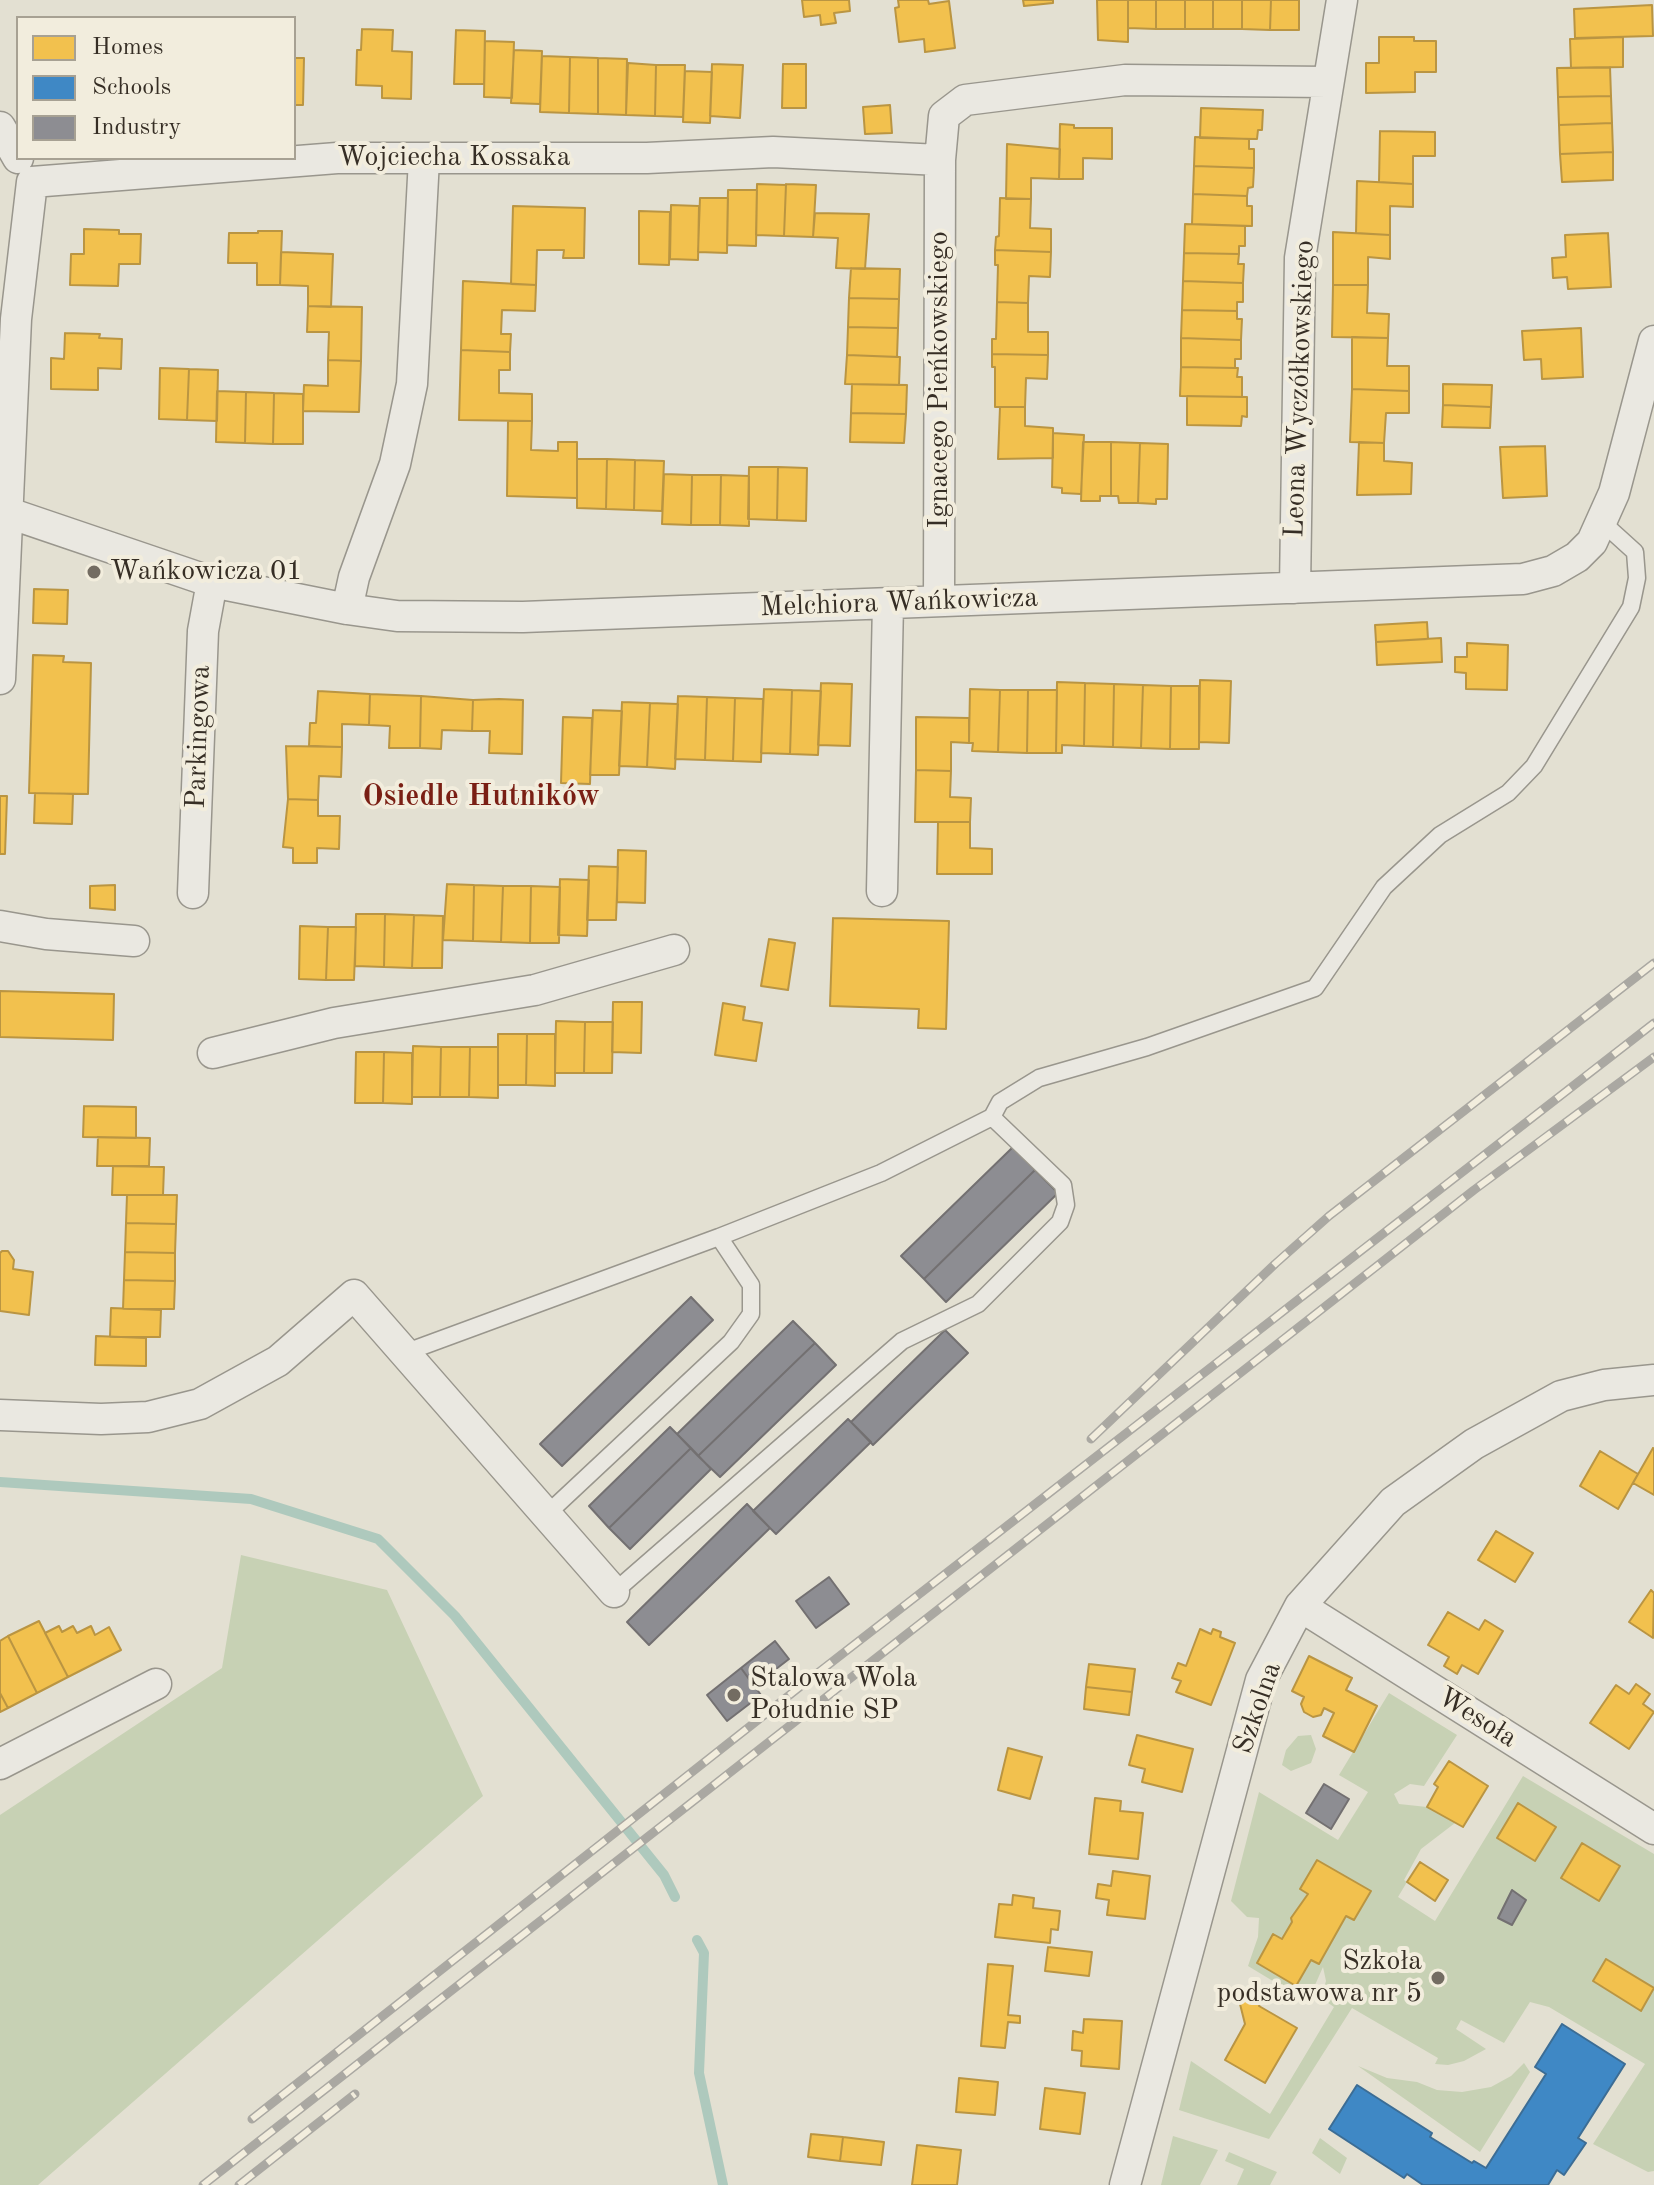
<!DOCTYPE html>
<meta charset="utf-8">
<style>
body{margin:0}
#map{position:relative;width:1654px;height:2185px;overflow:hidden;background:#e3e0d2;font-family:"Old Standard TT",serif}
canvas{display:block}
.legend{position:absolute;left:16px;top:16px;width:280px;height:144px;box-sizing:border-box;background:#f2eddd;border:2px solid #a7a193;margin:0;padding:10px 14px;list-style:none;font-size:24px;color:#362e25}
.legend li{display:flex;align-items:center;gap:16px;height:40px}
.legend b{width:40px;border:2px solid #a7a193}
</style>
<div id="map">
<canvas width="1654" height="2185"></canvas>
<ul class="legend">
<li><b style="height:22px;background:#f2c14e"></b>Homes</li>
<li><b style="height:22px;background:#3f88c5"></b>Schools</li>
<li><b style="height:22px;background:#8d8d92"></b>Industry</li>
</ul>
</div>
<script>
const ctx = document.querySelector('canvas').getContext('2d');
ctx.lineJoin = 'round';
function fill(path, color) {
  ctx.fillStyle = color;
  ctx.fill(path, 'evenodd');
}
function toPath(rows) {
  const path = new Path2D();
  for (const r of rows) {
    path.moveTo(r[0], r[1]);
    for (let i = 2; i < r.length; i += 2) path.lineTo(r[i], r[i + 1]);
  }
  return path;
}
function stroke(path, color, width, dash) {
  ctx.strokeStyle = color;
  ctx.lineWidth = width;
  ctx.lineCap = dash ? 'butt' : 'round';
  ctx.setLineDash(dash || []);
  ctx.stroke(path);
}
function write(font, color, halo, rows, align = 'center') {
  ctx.font = font + ' "Old Standard TT",serif';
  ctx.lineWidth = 8;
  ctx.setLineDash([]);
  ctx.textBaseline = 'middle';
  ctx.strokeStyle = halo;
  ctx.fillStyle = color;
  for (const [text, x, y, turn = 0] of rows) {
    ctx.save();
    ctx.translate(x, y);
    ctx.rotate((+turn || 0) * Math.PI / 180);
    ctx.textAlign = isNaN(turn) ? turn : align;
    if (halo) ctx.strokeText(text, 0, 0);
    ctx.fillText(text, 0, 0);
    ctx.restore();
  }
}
fill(toPath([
 [241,1555,387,1590,483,1796,38,2185,0,2185,0,1815,222,1668],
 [1389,1693,1457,1735,1424,1786,1410,1784,1394,1794,1399,1804,1427,1807,1455,1823,1421,1849,1404,1880,1407,1882,1398,1897,1435,1921,1523,1776,1654,1854,1654,2171,1648,2172,1593,2144,1645,2064,1549,2007,1530,2002,1504,2043,1461,2020,1456,2029,1486,2049,1464,2061,1448,2065,1435,2064,1438,2058,1352,2008,1269,2139,1179,2110,1191,2061,1270,2114,1334,2007,1321,1998,1326,1981,1323,1967,1315,1985,1301,1998,1248,1966,1258,1937,1259,1918,1247,1917,1231,1901,1259,1792,1338,1840,1368,1792,1339,1775],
 [1311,1735,1316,1749,1311,1763,1291,1771,1282,1765,1286,1750,1298,1736],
 [1524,2063,1530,2072,1480,2152,1358,2066,1387,2078,1417,2082,1437,2090,1462,2092,1491,2087,1511,2076],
 [1173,2136,1218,2150,1200,2185,1161,2185],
 [1320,2138,1347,2158,1340,2174,1312,2153],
 [1229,2152,1277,2172,1270,2185,1237,2185,1244,2169,1225,2161]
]), '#c7d1b4');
const homes = toPath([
 [802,0,849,0,850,11,834,13,836,23,821,25,820,15,804,17,802,0],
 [898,0,928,0,929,4,949,1,955,48,925,52,924,39,899,42,895,8,899,7,898,0],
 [1023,0,1053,0,1053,3,1024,6,1023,0],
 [1097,0,1128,0,1128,42,1098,40,1097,0],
 [1128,0,1156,0,1156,29,1128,28,1128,0],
 [1156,0,1185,0,1185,29,1156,29,1156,0],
 [1185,0,1213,0,1213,29,1185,29,1185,0],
 [1213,0,1242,0,1242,29,1213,29,1213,0],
 [1242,0,1271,0,1270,30,1242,29,1242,0],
 [1271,0,1299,0,1299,30,1270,30,1271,0],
 [1652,5,1653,36,1575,38,1574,9,1652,5],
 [362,29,393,30,392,51,412,52,411,99,382,98,382,86,356,85,357,50,361,50,362,29],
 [456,30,485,31,484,84,454,84,456,30],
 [1379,37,1414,37,1414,41,1436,41,1436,72,1415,72,1415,92,1366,93,1366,63,1379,63,1379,37],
 [1623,37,1623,67,1571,68,1570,39,1623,37],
 [485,41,514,42,512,98,484,97,485,41],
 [514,50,542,51,540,104,511,103,514,50],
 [542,56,570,57,569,113,540,112,542,56],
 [570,57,598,58,598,114,569,113,570,57],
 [294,58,304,58,303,105,294,105,294,58],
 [598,58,627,59,626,115,598,114,598,58],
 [628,63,656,65,655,116,626,115,628,63],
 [712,64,743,65,740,118,710,116,712,64],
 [783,64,806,64,806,108,782,108,783,64],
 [656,65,685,65,683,117,655,116,656,65],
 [1610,67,1611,96,1558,97,1557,68,1610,67],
 [685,71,712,72,710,123,683,122,685,71],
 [1611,96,1612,123,1559,125,1558,97,1611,96],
 [890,105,892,133,865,134,863,107,890,105],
 [1201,108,1263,110,1262,130,1258,130,1257,139,1200,138,1201,108],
 [1612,123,1613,152,1560,154,1559,125,1612,123],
 [1060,124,1074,125,1074,128,1112,128,1112,159,1083,158,1083,179,1059,179,1060,124],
 [1380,131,1435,132,1435,156,1413,156,1413,184,1379,182,1380,131],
 [1195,137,1249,139,1249,149,1254,149,1254,168,1194,166,1195,137],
 [1007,144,1060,149,1059,179,1031,178,1031,199,1006,199,1007,144],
 [1613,152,1613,180,1562,182,1560,154,1613,152],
 [1194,166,1254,168,1253,187,1248,188,1247,196,1193,194,1194,166],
 [1357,181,1413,184,1413,207,1390,206,1390,235,1356,233,1357,181],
 [757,184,786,185,784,236,756,235,757,184],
 [786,184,816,185,813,237,784,236,786,184],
 [728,190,757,190,756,246,727,245,728,190],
 [1193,194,1247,196,1247,206,1252,206,1252,226,1192,224,1193,194],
 [700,198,728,198,727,253,698,252,700,198],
 [1000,198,1031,199,1030,228,1051,229,1051,252,995,250,996,237,999,236,1000,198],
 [671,205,699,206,698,260,670,259,671,205],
 [513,206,585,208,584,258,563,258,564,250,537,250,536,285,511,284,513,206],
 [639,211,670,212,669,265,639,264,639,211],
 [815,213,869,214,865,269,836,268,838,238,813,237,815,213],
 [1185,224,1245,226,1245,246,1239,246,1239,254,1184,253,1185,224],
 [84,229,119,230,119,234,141,234,140,264,119,264,118,286,70,285,71,254,84,254,84,229],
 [258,231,282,231,280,285,257,285,257,263,228,263,229,233,258,233,258,231],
 [1333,232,1390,235,1390,259,1368,257,1368,285,1333,285,1333,232],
 [1608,233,1611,287,1568,289,1567,277,1553,278,1552,258,1566,257,1565,235,1608,233],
 [995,250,1051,252,1050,277,1029,276,1028,303,997,302,998,265,995,265,995,250],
 [281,252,333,254,331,307,308,306,308,286,280,285,281,252],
 [1184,253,1239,254,1238,264,1244,264,1243,283,1183,281,1184,253],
 [851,268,900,269,899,299,849,298,851,268],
 [463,281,536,285,535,311,502,310,501,334,511,334,510,352,461,350,463,281],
 [1183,281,1243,283,1243,302,1237,302,1237,311,1182,310,1183,281],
 [1333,285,1368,285,1367,313,1389,314,1388,338,1332,337,1333,285],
 [849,298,899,299,898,328,848,327,849,298],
 [997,302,1028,303,1028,332,1048,332,1048,355,992,354,992,339,996,339,997,302],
 [308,306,362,307,361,361,328,360,329,332,307,332,308,306],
 [1182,310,1237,311,1237,319,1242,319,1241,340,1181,338,1182,310],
 [848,327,898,328,897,357,847,355,848,327],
 [1581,328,1583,377,1542,379,1541,359,1524,360,1522,331,1581,328],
 [65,333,100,334,99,338,122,339,121,369,98,368,98,390,51,389,51,358,64,359,65,333],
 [1352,337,1388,338,1387,366,1409,366,1409,391,1352,389,1352,337],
 [1181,338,1241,340,1241,359,1235,359,1235,368,1181,367,1181,338],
 [461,350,510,352,510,370,499,370,499,393,532,394,532,421,459,420,461,350],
 [992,354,1048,355,1047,379,1026,378,1025,407,995,407,995,367,992,367,992,354],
 [847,355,900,357,899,385,845,384,847,355],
 [328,360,361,361,359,412,303,411,304,385,328,386,328,360],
 [1181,367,1238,368,1237,377,1242,377,1242,397,1180,396,1181,367],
 [160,368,189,369,187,420,159,419,160,368],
 [189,369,218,370,217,421,187,420,189,369],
 [852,384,907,385,906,414,851,413,852,384],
 [1443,384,1492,385,1491,407,1443,405,1443,384],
 [1352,389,1409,391,1409,413,1386,413,1384,443,1350,442,1352,389],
 [217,391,246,392,245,443,216,442,217,391],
 [246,392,274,393,273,444,245,443,246,392],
 [274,393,303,394,303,444,273,444,274,393],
 [1187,396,1247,397,1247,417,1242,416,1241,426,1187,425,1187,396],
 [1443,405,1491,407,1490,428,1442,427,1443,405],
 [1000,407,1025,407,1025,426,1053,428,1053,458,998,459,1000,407],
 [851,413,906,414,904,443,850,442,851,413],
 [508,421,532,421,531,450,558,451,558,442,577,442,577,498,507,496,508,421],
 [1053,433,1084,435,1081,494,1062,493,1062,488,1052,487,1053,433],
 [1083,442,1111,442,1111,496,1100,496,1100,501,1081,501,1083,442],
 [1111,442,1140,443,1138,503,1119,503,1118,496,1111,496,1111,442],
 [1359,442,1384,443,1384,461,1412,463,1411,494,1357,495,1359,442],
 [1140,443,1168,444,1167,499,1156,499,1156,504,1138,503,1140,443],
 [1545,446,1547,496,1503,498,1500,447,1545,446],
 [577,459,607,459,606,509,577,508,577,459],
 [607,459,635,460,634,510,606,509,607,459],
 [635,460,664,461,662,511,634,510,635,460],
 [749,467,778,467,777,520,748,519,749,467],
 [778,467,807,468,806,521,777,520,778,467],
 [664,474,692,475,691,525,662,524,664,474],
 [692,475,721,475,720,525,691,525,692,475],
 [721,475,749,476,749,526,720,525,721,475],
 [34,589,68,590,67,624,33,623,34,589],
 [1427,622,1428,639,1376,642,1375,625,1427,622],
 [1441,638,1442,662,1377,665,1376,642,1441,638],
 [1467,643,1508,645,1507,690,1466,689,1466,673,1455,672,1455,657,1467,657,1467,643],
 [33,655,64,656,63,662,91,663,88,794,29,793,33,655],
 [1200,680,1231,681,1229,743,1199,742,1200,680],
 [1057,682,1085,683,1084,746,1062,745,1062,753,1056,753,1057,682],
 [821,683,852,684,850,746,818,745,821,683],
 [1085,683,1114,684,1113,747,1084,746,1085,683],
 [1114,684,1143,685,1141,748,1113,747,1114,684],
 [1143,685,1171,686,1170,749,1141,748,1143,685],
 [1171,686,1199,686,1199,749,1170,749,1171,686],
 [764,689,792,690,790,754,761,753,764,689],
 [970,689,1000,690,998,752,972,751,973,743,969,743,970,689],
 [792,690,821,691,818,755,790,754,792,690],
 [1000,690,1028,690,1027,753,998,752,1000,690],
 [1028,690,1057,690,1056,753,1027,753,1028,690],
 [318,691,370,694,369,725,342,724,342,747,309,746,310,723,316,723,318,691],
 [370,694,421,696,420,748,389,748,390,726,369,725,370,694],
 [421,696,473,700,472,731,442,730,441,749,420,748,421,696],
 [678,696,707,697,705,760,675,759,678,696],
 [707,697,735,698,733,761,705,760,707,697],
 [735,698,763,699,761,762,733,761,735,698],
 [499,699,523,700,522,754,489,753,490,731,472,731,473,700,499,699],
 [622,702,650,703,647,767,619,766,622,702],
 [650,703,678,704,675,769,647,767,650,703],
 [593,710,622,711,619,775,590,775,593,710],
 [563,717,592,718,590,784,561,783,563,717],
 [916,717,969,718,969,743,951,742,951,771,916,770,916,717],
 [286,746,342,747,341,777,319,776,318,800,288,799,286,746],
 [916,770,951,771,950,797,971,798,970,822,915,822,916,770],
 [35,793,73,794,72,824,34,823,35,793],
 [0,796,7,796,5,854,0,854,0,796],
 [288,799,318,800,318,816,340,816,339,849,317,848,317,863,293,863,293,848,283,847,288,799],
 [938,822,970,822,970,848,992,849,992,874,937,874,938,822],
 [618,850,646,851,645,903,617,902,618,850],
 [589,866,618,867,616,920,587,920,589,866],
 [560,879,589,880,587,936,558,935,560,879],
 [447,884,474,885,473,941,443,940,447,884],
 [115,885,115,910,90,908,90,886,115,885],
 [474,885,503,886,501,942,473,941,474,885],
 [503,886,531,886,530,943,501,942,503,886],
 [531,886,560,887,559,943,530,943,531,886],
 [356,914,385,914,384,967,355,966,356,914],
 [385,914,414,915,412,968,384,967,385,914],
 [414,915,443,916,442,968,412,968,414,915],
 [833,918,949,921,946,1029,918,1028,919,1009,830,1006,833,918],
 [300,926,328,927,326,980,299,979,300,926],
 [328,927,356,927,354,980,326,980,328,927],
 [769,939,795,943,788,990,761,986,769,939],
 [0,991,114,994,113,1040,0,1037,0,991],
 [613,1002,642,1002,641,1053,612,1052,613,1002],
 [723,1003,745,1007,743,1020,762,1023,756,1061,715,1055,723,1003],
 [556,1021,585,1022,584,1073,555,1073,556,1021],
 [585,1022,613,1022,612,1073,584,1073,585,1022],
 [498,1034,527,1034,526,1085,498,1085,498,1034],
 [527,1034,555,1034,555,1086,526,1085,527,1034],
 [413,1046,441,1047,440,1097,412,1097,413,1046],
 [441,1047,470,1047,469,1097,440,1097,441,1047],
 [470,1047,498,1047,498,1098,469,1097,470,1047],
 [356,1052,384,1052,383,1103,355,1103,356,1052],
 [384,1052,412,1053,412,1104,383,1103,384,1052],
 [84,1106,136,1107,136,1138,83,1137,84,1106],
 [98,1137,150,1138,149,1166,97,1166,98,1137],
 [113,1166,164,1167,163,1195,112,1195,113,1166],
 [127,1195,177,1195,176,1224,126,1223,127,1195],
 [126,1223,176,1224,175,1253,125,1252,126,1223],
 [2,1251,8,1251,14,1260,13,1269,33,1272,29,1315,0,1311,0,1253,2,1251],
 [125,1252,175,1253,175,1281,124,1280,125,1252],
 [124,1280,175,1281,174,1309,123,1309,124,1280],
 [111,1308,161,1310,160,1337,110,1337,111,1308],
 [96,1336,146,1338,146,1366,95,1365,96,1336],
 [1653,1448,1654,1449,1654,1495,1633,1483,1653,1448],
 [1600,1451,1638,1474,1618,1509,1580,1486,1600,1451],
 [1496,1531,1533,1553,1515,1582,1478,1560,1496,1531],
 [1651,1590,1654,1593,1653,1638,1629,1622,1651,1590],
 [1448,1612,1479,1630,1485,1620,1503,1631,1478,1674,1462,1665,1457,1674,1444,1666,1449,1657,1428,1645,1448,1612],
 [39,1621,68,1677,37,1693,8,1636,39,1621],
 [59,1626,62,1632,73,1626,77,1633,91,1626,95,1635,109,1627,121,1650,68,1677,45,1633,59,1626],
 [1200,1629,1211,1634,1213,1629,1221,1632,1220,1637,1235,1643,1211,1705,1176,1692,1181,1681,1172,1678,1178,1663,1186,1666,1200,1629],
 [8,1636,37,1693,8,1708,0,1693,0,1641,8,1636],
 [1309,1656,1352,1678,1346,1690,1377,1706,1354,1752,1323,1736,1334,1713,1324,1708,1321,1715,1313,1717,1304,1712,1301,1704,1304,1697,1292,1691,1309,1656],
 [1089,1664,1135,1669,1132,1692,1086,1687,1089,1664],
 [1636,1684,1650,1694,1643,1704,1654,1712,1629,1749,1590,1723,1616,1685,1629,1694,1636,1684],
 [1086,1687,1132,1692,1129,1715,1084,1709,1086,1687],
 [0,1693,8,1708,0,1712,0,1693],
 [1137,1735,1193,1749,1182,1792,1142,1782,1145,1769,1129,1765,1137,1735],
 [1008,1748,1042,1757,1030,1799,998,1790,1008,1748],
 [1449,1761,1488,1786,1463,1827,1427,1807,1438,1787,1434,1784,1449,1761],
 [1095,1798,1121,1801,1120,1811,1143,1813,1138,1859,1089,1854,1095,1798],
 [1518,1803,1556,1827,1535,1861,1497,1838,1518,1803],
 [1582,1843,1620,1866,1599,1901,1561,1878,1582,1843],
 [1317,1860,1371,1891,1354,1920,1346,1916,1319,1964,1311,1960,1296,1986,1257,1963,1273,1934,1282,1939,1292,1922,1291,1918,1308,1894,1300,1889,1317,1860],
 [1420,1862,1448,1880,1435,1901,1407,1882,1420,1862],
 [1113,1871,1150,1876,1145,1919,1107,1915,1109,1900,1096,1898,1098,1884,1111,1886,1113,1871],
 [1013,1895,1034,1898,1033,1908,1060,1911,1058,1930,1051,1929,1050,1943,995,1937,999,1904,1012,1905,1013,1895],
 [1048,1947,1092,1952,1089,1976,1045,1971,1048,1947],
 [1606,1959,1654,1988,1641,2011,1593,1981,1606,1959],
 [988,1964,1013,1966,1008,2015,1020,2016,1020,2023,1008,2022,1005,2048,981,2046,988,1964],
 [1239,2000,1261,2000,1259,2006,1297,2028,1265,2083,1225,2060,1245,2024,1239,2000],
 [1084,2019,1122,2021,1119,2069,1081,2066,1082,2051,1072,2050,1073,2031,1083,2033,1084,2019],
 [959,2078,998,2082,995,2115,956,2112,959,2078],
 [1045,2088,1085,2093,1080,2134,1040,2129,1045,2088],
 [811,2134,843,2137,840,2161,808,2157,811,2134],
 [843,2137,884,2142,881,2165,840,2161,843,2137],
 [917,2145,961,2150,957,2185,912,2185,917,2145]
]);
fill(homes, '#f2c14e');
stroke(homes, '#ba9542', 2);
const schools = toPath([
 [1562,2024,1625,2064,1578,2138,1586,2143,1564,2175,1557,2170,1548,2185,1423,2185,1407,2174,1404,2178,1329,2129,1357,2085,1432,2133,1430,2137,1472,2163,1474,2161,1486,2168,1546,2074,1535,2067,1562,2024]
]);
fill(schools, '#3f88c5');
stroke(schools, '#3c6d95', 2);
const industry = toPath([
 [1013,1147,1035,1170,924,1279,901,1256,1013,1147],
 [1035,1170,1058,1193,946,1302,924,1279,1035,1170],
 [691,1297,713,1320,562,1466,540,1444,691,1297],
 [793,1321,815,1343,698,1456,677,1434,793,1321],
 [945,1330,968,1353,873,1445,851,1422,945,1330],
 [815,1343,836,1365,720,1477,698,1456,815,1343],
 [848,1419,871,1442,776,1534,753,1511,848,1419],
 [670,1427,691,1448,609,1528,589,1506,670,1427],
 [691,1448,711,1469,630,1549,609,1528,691,1448],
 [747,1504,770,1528,649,1645,627,1622,747,1504],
 [829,1577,849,1604,816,1628,796,1601,829,1577],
 [775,1641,789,1659,754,1686,741,1668,775,1641],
 [741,1668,761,1695,727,1721,707,1695,741,1668],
 [1324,1784,1349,1799,1331,1829,1306,1813,1324,1784],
 [1512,1890,1526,1900,1512,1925,1498,1918,1512,1890]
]);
fill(industry, '#8d8d92');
stroke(industry, '#737071', 2);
stroke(toPath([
 [0,1482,251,1499,378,1539,455,1616,664,1875,675,1897],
 [697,1940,704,1953,699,2073,723,2185]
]), '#aec9bd', 10);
const service = toPath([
 [992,1117,1000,1102,1039,1078,1147,1047,1315,988,1384,887,1440,835,1508,793,1534,766,1631,607,1637,578,1635,552,1603,523],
 [404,1353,719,1237,881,1173,992,1117,1063,1185,1066,1205,1060,1222,978,1304,902,1341,614,1592],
 [546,1515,731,1342,751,1314,751,1285,719,1237]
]);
const minor = toPath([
 [0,127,18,158],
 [0,510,212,582,347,609,397,616,523,617,1523,579,1553,571,1577,557,1592,542,1614,493,1654,341],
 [1295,588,1300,258,1342,0],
 [939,601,940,160,944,116,965,100,1125,80,1327,82],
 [347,609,354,577,395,464,412,384,424,159],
 [0,679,16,319,32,182,337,158,647,158,773,152,940,160],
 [882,891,888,603],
 [193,893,203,631,212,582],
 [0,926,46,934,134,941],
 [213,1053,334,1023,535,990,674,950],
 [0,1415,101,1419,148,1417,200,1404,278,1361,354,1295,614,1592],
 [1300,1606,1654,1829],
 [0,1764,156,1684],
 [1125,2185,1261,1680,1300,1606,1393,1502,1474,1444,1561,1396,1604,1385,1654,1380]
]);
stroke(service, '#99968d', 19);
stroke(minor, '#99968d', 33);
stroke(service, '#eae8e1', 16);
stroke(minor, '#eae8e1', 30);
const rail = toPath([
 [1091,1439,1275,1264,1329,1216,1654,963],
 [252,2119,801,1686,1654,1023],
 [203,2185,1474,1190,1654,1057],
 [239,2185,355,2094]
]);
stroke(rail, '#aaa8a2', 9);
stroke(rail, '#f2eddd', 6, [18]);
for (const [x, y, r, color] of [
 [94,572,8,"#736c62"],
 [734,1695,8,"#736c62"],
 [1438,1978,8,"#736c62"]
]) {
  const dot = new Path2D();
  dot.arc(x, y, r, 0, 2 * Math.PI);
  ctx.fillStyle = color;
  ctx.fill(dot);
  stroke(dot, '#f2eddd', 3);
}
write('28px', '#362e25', '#f2eddd', [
 ["Wojciecha Kossaka",454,158],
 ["Ignacego Pieńkowskiego",940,380,-90],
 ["Leona Wyczółkowskiego",1300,389,-88],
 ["Melchiora Wańkowicza",899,603,-2],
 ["Parkingowa",199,737,-88],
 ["Szkolna",1258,1708,-71],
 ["Wesoła",1477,1718,32]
]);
write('28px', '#362e25', '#f2eddd', [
 ["Wańkowicza 01",110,572],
 ["Stalowa Wola",750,1679],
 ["Południe SP",750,1711],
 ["Szkoła",1422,1962,"right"],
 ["podstawowa nr 5",1422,1994,"right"]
], 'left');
write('bold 30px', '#7a1f14', '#f2eddd', [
 ["Osiedle Hutników",481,797]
]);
</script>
